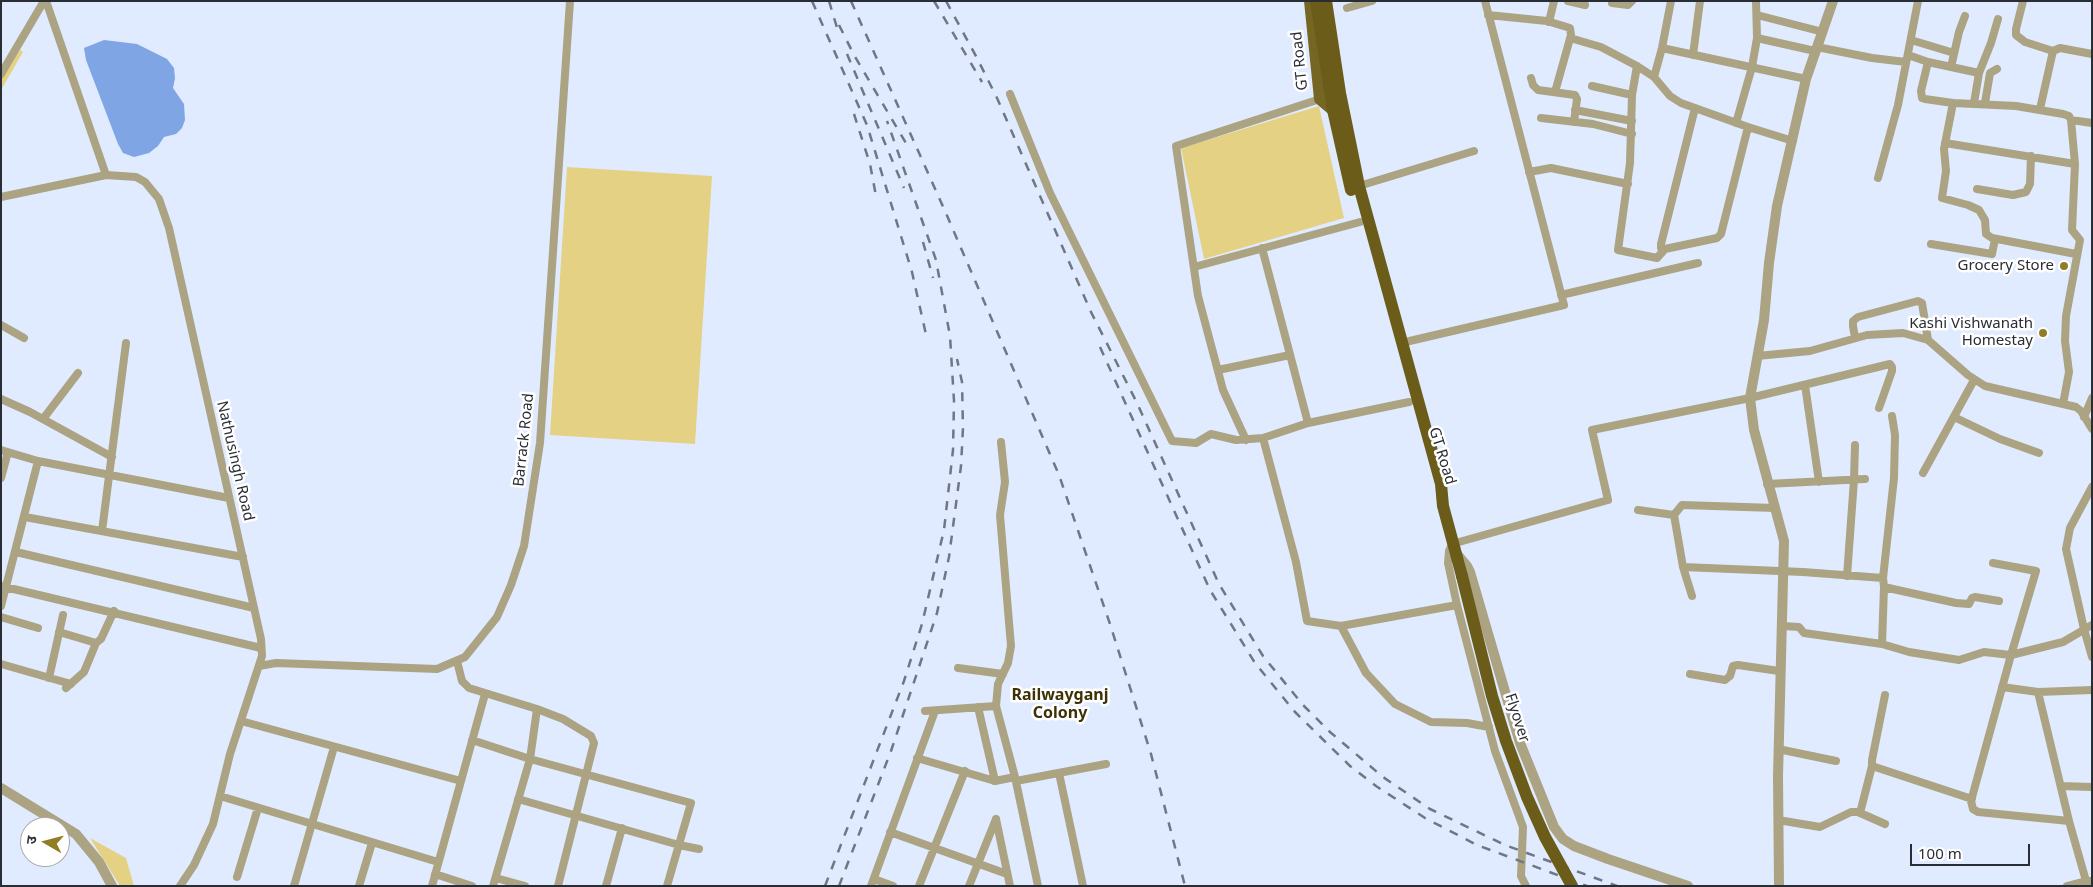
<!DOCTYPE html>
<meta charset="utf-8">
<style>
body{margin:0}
#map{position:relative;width:2093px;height:887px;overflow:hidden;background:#e0ebff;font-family:"Noto Sans","Noto Sans Devanagari",sans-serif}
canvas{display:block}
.frame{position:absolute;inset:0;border:2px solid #292d34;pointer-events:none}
.north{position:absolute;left:20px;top:817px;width:50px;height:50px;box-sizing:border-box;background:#fff;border:1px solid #a9abae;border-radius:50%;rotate:278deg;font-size:14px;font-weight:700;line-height:20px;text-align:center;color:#292d34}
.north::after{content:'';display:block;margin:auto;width:18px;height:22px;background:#917d23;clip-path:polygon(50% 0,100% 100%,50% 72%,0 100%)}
.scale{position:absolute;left:1910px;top:844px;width:120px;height:22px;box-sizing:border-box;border:2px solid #292d34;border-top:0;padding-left:6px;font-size:15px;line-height:18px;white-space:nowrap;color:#292d34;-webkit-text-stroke:4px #fff;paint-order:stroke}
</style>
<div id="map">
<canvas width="2093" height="887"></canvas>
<div class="frame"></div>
<div class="north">उ</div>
<div class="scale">100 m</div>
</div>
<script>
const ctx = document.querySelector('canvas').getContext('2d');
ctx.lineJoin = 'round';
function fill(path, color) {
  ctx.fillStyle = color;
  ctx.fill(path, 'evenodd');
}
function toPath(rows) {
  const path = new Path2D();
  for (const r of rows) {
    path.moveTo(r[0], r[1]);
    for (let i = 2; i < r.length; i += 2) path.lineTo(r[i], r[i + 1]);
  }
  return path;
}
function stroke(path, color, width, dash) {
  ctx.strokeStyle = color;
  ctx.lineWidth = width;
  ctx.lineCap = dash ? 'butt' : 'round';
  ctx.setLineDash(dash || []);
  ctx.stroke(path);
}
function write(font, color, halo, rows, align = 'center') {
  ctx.font = font + ' "Noto Sans",sans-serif';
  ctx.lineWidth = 5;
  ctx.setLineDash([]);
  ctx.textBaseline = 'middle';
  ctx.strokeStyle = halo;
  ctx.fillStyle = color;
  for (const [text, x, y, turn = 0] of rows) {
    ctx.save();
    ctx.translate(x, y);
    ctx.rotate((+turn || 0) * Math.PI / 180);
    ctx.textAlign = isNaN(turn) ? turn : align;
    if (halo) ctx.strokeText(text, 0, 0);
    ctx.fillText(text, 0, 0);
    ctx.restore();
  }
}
fill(toPath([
 [20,50,23,52,1,90,1,80],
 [1319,106,1344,218,1204,259,1181,148],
 [567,167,712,176,695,444,550,435],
 [90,838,126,858,134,886,120,886]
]), '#e5d184');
fill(toPath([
 [104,40,137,44,167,59,174,68,175,78,173,88,184,104,185,120,182,128,176,134,164,137,158,146,149,153,134,157,123,153,118,144,86,60,84,48]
]), '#7fa5e5');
stroke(toPath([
 [46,1,106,175],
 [1568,1,1585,5],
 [2023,1,2016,29,2016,35,2025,42,2053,51],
 [1612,3,1628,5,1632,1],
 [1347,8,1372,1],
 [1488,15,1547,21,1570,28,1571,35,1555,92],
 [1757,15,1823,32],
 [1549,22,1554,1],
 [1570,38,1601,47,1637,66,1654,77,1670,96,1681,103,1748,127,1793,141],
 [1757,38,1815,51],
 [1911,40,1954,53],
 [1817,47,1872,58,1906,62],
 [1662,48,1806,79],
 [1693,55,1700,1],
 [1908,55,1928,62,1979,73],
 [1928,62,1921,91,1922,98,1925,99,1953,103,2016,106,2063,114,2069,116,2071,120,2075,164,1945,143],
 [1637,66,1632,95,1630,163,1618,250,1657,258,1665,249],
 [1951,67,1959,32,1965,16],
 [1,74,44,1],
 [1654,77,1662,48,1671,1],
 [1531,78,1533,85,1538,90,1575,95,1577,99,1574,122],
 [1592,86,1632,95],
 [1010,94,1050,193,1172,441,1196,443,1211,434,1236,440,1263,438],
 [1953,103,1944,149,1946,171,1942,198,1968,205,1979,210,1985,220,1986,234,1992,238,2076,254],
 [1974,103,1979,73,1991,43,1998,19],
 [1985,103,1990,73,1997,69],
 [1695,108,1661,244,1661,248,1665,249,1717,238,1721,234,1748,127],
 [2040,109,2053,51,2060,48,2092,54],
 [1575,110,1632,121],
 [1541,118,1593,124,1632,134],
 [2071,120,2092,123],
 [1736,123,1752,67,1757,38,1756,1],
 [1529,172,1551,168,1628,184],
 [1878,178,1898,105,1918,1],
 [1359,186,1474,151],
 [1977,189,2013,195,2026,192,2030,184,2031,156],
 [1,197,106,175,136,177,145,182,159,199,169,228,261,639,262,656,230,754,213,824,194,865,180,886],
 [1931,244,1992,254,1995,239],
 [1262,248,1308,423],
 [1194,267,1360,222],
 [1561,295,1698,263],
 [1,325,24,338],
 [1855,338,1853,326,1853,321,1858,317,1918,301,1922,303,1928,340],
 [1401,343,1564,305,1485,1],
 [1757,356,1810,351,1867,335,1903,333,1928,340,1968,375,1985,386,2076,407,2081,411,2092,429],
 [1218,370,1290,355],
 [1805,385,1819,482],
 [1,399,30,412,112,457],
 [1409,402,1308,423,1263,438,1296,562,1307,621,1341,626,1457,605],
 [2063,404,2069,372,2065,341,2066,316,2080,240,2072,230,2075,164],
 [1954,417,2000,439,2039,453],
 [2084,417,2092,398],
 [43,419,78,373],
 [1246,440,1223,390,1198,296,1176,146,1320,99],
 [1001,442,1005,482,1000,515,1011,646,1008,663,998,684,996,706,1015,777,1038,886],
 [1,450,38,461,229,498],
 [1923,473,1974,380],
 [1,478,8,452],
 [1767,484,1865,479],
 [2092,487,2070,528,2066,549,2084,629,2092,657],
 [1638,510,1674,515,1683,567,1803,572,1883,578,1884,587,1956,603,1969,604,1972,598,1975,597,1999,601],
 [1674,515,1682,505,1775,508],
 [25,517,243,557],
 [102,531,126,343],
 [16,552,254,608],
 [1683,567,1692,596],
 [1847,576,1854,480,1855,445],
 [1883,578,1894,478,1895,435,1892,416],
 [1,586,261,648],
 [1,606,38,461],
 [1,617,38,628],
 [1341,626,1366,673,1395,704,1431,722,1467,723,1489,727],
 [1783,626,1799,627,1804,633,1882,644,1884,587],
 [59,632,96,643],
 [1882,644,1909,652,1959,660,1984,652,2011,655,2036,571,1993,563],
 [457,661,462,681,469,688,537,709,563,719,591,736,594,743,558,886],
 [1,664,71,684],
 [259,666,276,663,437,669,465,657,497,617,511,585,524,546,540,443,570,1],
 [958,668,1003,674],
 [1690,674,1725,680,1730,676,1733,666,1738,665,1779,671],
 [49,678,63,615],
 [2002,687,2038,692,2092,690],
 [66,688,84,672,96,643,101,639,114,611],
 [2038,692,2069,821,2086,881,2092,881],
 [1885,695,1872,760,1872,766,1972,799],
 [978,707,995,781],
 [925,711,996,706],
 [241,721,461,781],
 [472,740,530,759,691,803,667,886],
 [1778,749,1836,761],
 [917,758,995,781,1015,777],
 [1059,773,1083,886],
 [1016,781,1106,764],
 [2061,786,2092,787],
 [220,796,438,862],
 [518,799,679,845,699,849],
 [1860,813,1872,766],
 [996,819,1010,886],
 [1778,820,1820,827,1851,812,1858,812,1885,824],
 [2069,821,1978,812,1973,809,1971,801,2011,655,2063,642,2092,625],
 [890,832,1007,874],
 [435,874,472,886],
 [237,877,258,808],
 [496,878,525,886],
 [874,879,893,886],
 [294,886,334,747],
 [359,886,372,843],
 [432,886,485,694],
 [493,886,530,759,537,709],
 [606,886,622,828],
 [871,886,935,711],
 [919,886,965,771],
 [969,886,996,819],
 [1526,886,1521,876,1523,827,1495,751,1457,605,1448,563,1449,551,1452,544,1608,500,1592,430,1750,398,1890,364,1892,367,1892,371,1879,408],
 [2067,886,2086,881]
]), '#aba382', 8);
stroke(toPath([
 [1456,553,1467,566,1470,572,1520,743,1554,827,1563,839,1574,846,1608,859,1688,886],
 [1,788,76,834,99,862,112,886],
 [1779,886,1778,776,1784,541,1754,430,1750,398,1764,320,1769,263,1777,206,1806,79,1833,1]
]), '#aba382', 10);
stroke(toPath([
 [1310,1,1320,99,1333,110]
]), '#766623', 12);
stroke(toPath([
 [1316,1,1333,110,1351,190],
 [1326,1,1340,93,1359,186,1441,484,1443,506,1462,576]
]), '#6b5c1a', 12);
stroke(toPath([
 [812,1,867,125,912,272,927,339],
 [829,1,838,31],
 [851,1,945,211,1059,475,1110,624,1151,754,1185,886],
 [934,1,982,82],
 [946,1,977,58,997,98,1091,312,1137,403,1219,584,1263,656,1303,705,1330,732,1383,777,1430,809,1505,845,1617,886],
 [839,25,854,55,910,150],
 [847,54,904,188],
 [854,114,870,164,876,196],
 [923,242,933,278],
 [1100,347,1210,590,1255,663,1295,712,1350,766,1376,786,1425,818,1477,845,1587,886],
 [825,886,904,681,922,624,944,530,953,450,954,401,950,336,936,260,887,121],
 [839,886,891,751,937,613,949,557,961,466,963,428,962,382,957,359]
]), '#707682', 2.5, [9, 9]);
stroke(toPath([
 [1462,576,1492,696,1506,741,1527,797,1545,837,1572,886]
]), '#6b5c1a', 12);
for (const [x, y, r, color] of [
 [2064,266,5,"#917d23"],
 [2043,333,5,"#917d23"]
]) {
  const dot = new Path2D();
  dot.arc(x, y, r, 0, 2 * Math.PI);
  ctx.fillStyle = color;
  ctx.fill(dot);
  stroke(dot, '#fff', 2);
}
write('15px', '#292d34', '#fff', [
 ["GT Road",1300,61,-96],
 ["Barrack Road",524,440,-84],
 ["GT Road",1442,456,73],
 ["Nathusingh Road",235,461,77],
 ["Flyover",1517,718,72]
]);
write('15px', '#292d34', '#fff', [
 ["Grocery Store",2054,266],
 ["Kashi Vishwanath",2033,324],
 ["Homestay",2033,341]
], 'right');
write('bold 16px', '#3c3206', '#fff', [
 ["Railwayganj",1060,695],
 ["Colony",1060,713]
]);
</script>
